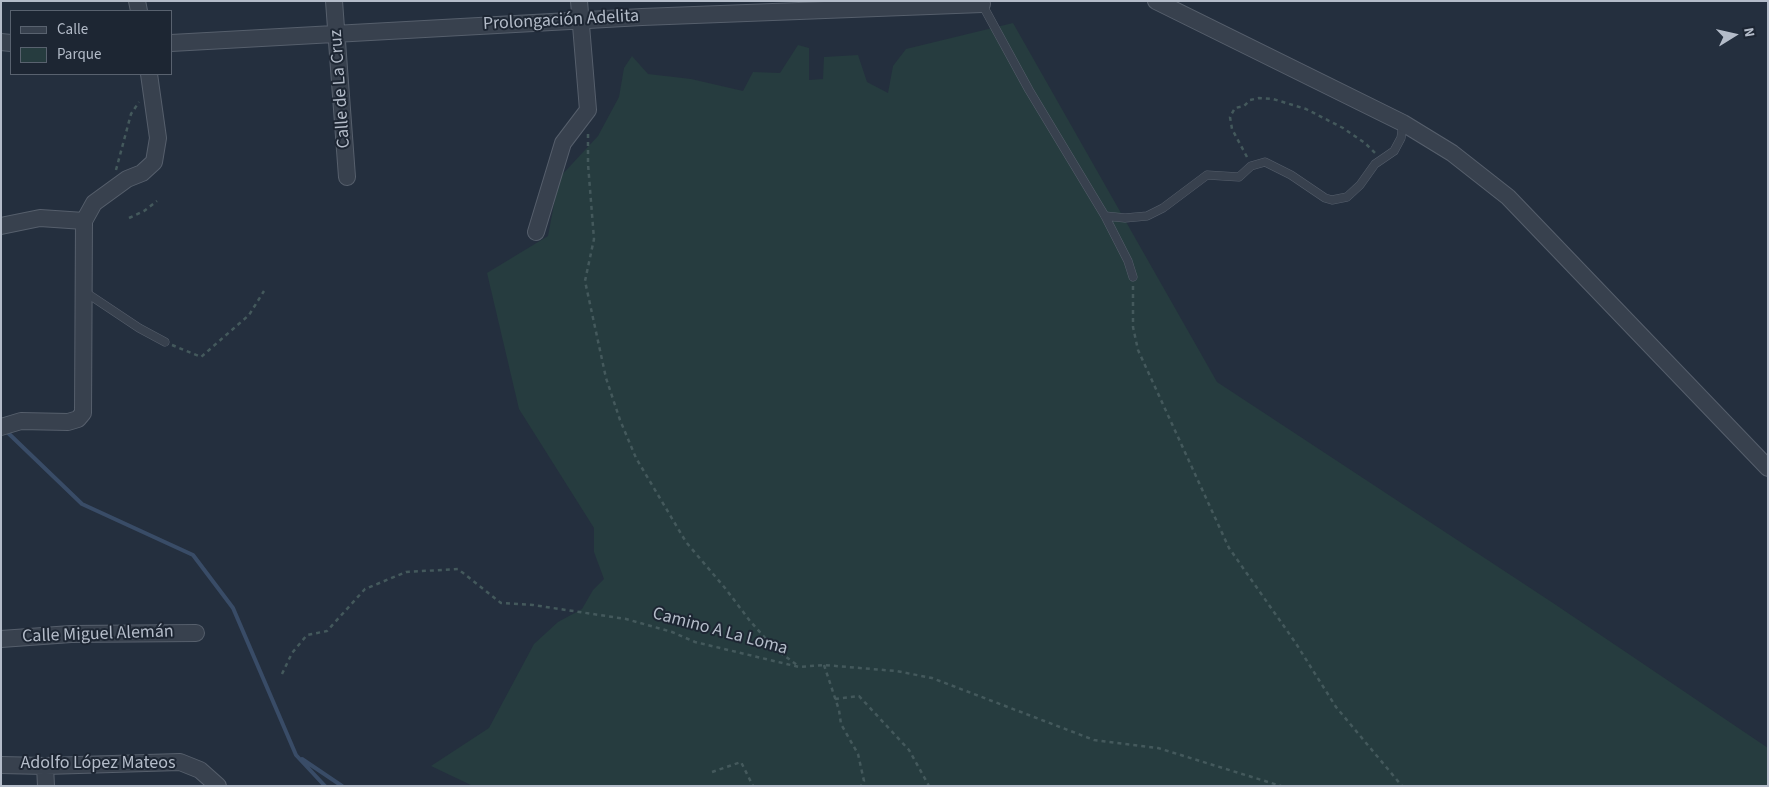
<!DOCTYPE html>
<meta charset="utf-8">
<style>
body{margin:0}
#map{position:relative;width:1769px;height:787px;overflow:hidden;background:#242f3e;font-family:"Source Sans 3",sans-serif}
canvas{display:block}
.frame{position:absolute;inset:0;border:2px solid #b4bcc9;pointer-events:none}
.legend{position:absolute;left:10px;top:10px;width:162px;height:65px;box-sizing:border-box;background:#1d2633;border:1px solid #59626f;margin:0;padding:6px 9px;list-style:none;font-size:15px;color:#b4bcc9}
.legend li{display:flex;align-items:center;gap:10px;height:25px}
.legend b{width:25px;border:1px solid #59626f}
.north{position:absolute;left:1709px;top:10px;width:50px;height:50px;-webkit-text-stroke:4px #1d2633;paint-order:stroke;rotate:80deg;font-size:14px;font-weight:700;line-height:20px;text-align:center;color:#b4bcc9}
.north::after{content:'';display:block;margin:auto;width:18px;height:22px;background:#b4bcc9;clip-path:polygon(50% 0,100% 100%,50% 72%,0 100%)}
</style>
<div id="map">
<canvas width="1769" height="787"></canvas>
<div class="frame"></div>
<ul class="legend">
<li><b style="height:6px;background:#38414e"></b>Calle</li>
<li><b style="height:14px;background:#263c3f"></b>Parque</li>
</ul>
<div class="north">N</div>
</div>
<script>
const ctx = document.querySelector('canvas').getContext('2d');
ctx.lineJoin = 'round';
function fill(path, color) {
  ctx.fillStyle = color;
  ctx.fill(path, 'evenodd');
}
function toPath(rows) {
  const path = new Path2D();
  for (const r of rows) {
    path.moveTo(r[0], r[1]);
    for (let i = 2; i < r.length; i += 2) path.lineTo(r[i], r[i + 1]);
  }
  return path;
}
function stroke(path, color, width, dash) {
  ctx.strokeStyle = color;
  ctx.lineWidth = width;
  ctx.lineCap = dash ? 'butt' : 'round';
  ctx.setLineDash(dash || []);
  ctx.stroke(path);
}
function write(font, color, halo, rows, align = 'center') {
  ctx.font = font + ' "Source Sans 3",sans-serif';
  ctx.lineWidth = 4;
  ctx.setLineDash([]);
  ctx.textBaseline = 'middle';
  ctx.strokeStyle = halo;
  ctx.fillStyle = color;
  for (const [text, x, y, turn = 0] of rows) {
    ctx.save();
    ctx.translate(x, y);
    ctx.rotate((+turn || 0) * Math.PI / 180);
    ctx.textAlign = isNaN(turn) ? turn : align;
    if (halo) ctx.strokeText(text, 0, 0);
    ctx.fillText(text, 0, 0);
    ctx.restore();
  }
}
fill(toPath([
 [1013,23,1217,382,1553,603,1768,748,1768,786,473,786,431,766,489,728,534,644,558,622,582,609,593,590,604,579,594,552,594,528,519,409,487,273,548,236,559,178,598,136,619,97,624,68,632,56,648,74,691,79,743,91,753,72,780,73,798,45,809,48,809,80,823,79,824,57,858,55,867,82,888,93,893,66,906,49]
]), '#263c3f');
stroke(toPath([
 [5,430,82,504,193,555,233,608,296,755,325,786],
 [302,759,342,786]
]), '#394c67', 4);
const service = toPath([
 [982,4,1029,90,1105,216,1128,261,1133,277],
 [1105,216,1125,218,1147,216,1163,208,1207,175,1239,177,1251,166,1265,162,1291,175,1325,198,1332,200,1347,197,1360,185,1375,164,1394,151,1401,138,1403,123],
 [85,292,139,328,165,342]
]);
const minor = toPath([
 [137,1,139,11],
 [334,1,347,177],
 [1156,1,1403,123,1452,153,1508,197,1768,468],
 [1,42,11,43],
 [171,43,642,17,982,4,980,1],
 [1,226,40,218,84,221],
 [536,232,563,143,588,110,579,1],
 [1,427,21,421,68,422,78,419,83,413,84,221,94,203,127,179,142,173,154,162,158,138,149,74],
 [1,639,71,634,196,633],
 [1,765,45,766,180,762,200,770,218,786],
 [45,766,46,786]
]);
stroke(service, '#565f6c', 9);
stroke(minor, '#565f6c', 18);
stroke(toPath([
 [588,134,588,164,594,239,585,281,606,378,620,420,636,458,686,542,725,588,750,621,774,648,797,665],
 [1247,157,1232,129,1230,117,1235,108,1244,106,1250,100,1259,98,1273,99,1306,109,1343,128,1365,143,1375,153],
 [116,170,131,114,139,102],
 [129,218,144,211,157,201],
 [1133,286,1133,327,1138,350,1229,548,1295,642,1336,707,1402,786],
 [172,345,201,357,249,315,264,291],
 [824,665,839,710,841,724,858,754,864,781,861,786],
 [282,674,292,653,307,635,327,631,365,589,406,572,458,569,501,603,533,605,626,619,672,632,695,642,799,667,824,665,896,671,932,678,1094,740,1158,748,1281,786],
 [835,699,859,696,909,750,929,786],
 [712,772,741,762,753,786]
]), '#44595c', 2.5, [4, 4]);
stroke(service, '#38414e', 8);
stroke(minor, '#38414e', 16);
write('18px', '#b4bcc9', '#1d2633', [
 ["Prolongación Adelita",561,21,-3],
 ["Calle de La Cruz",341,89,-94],
 ["Camino A La Loma",720,632,15],
 ["Calle Miguel Alemán",98,635,-2],
 ["Adolfo López Mateos",98,764]
]);
</script>
